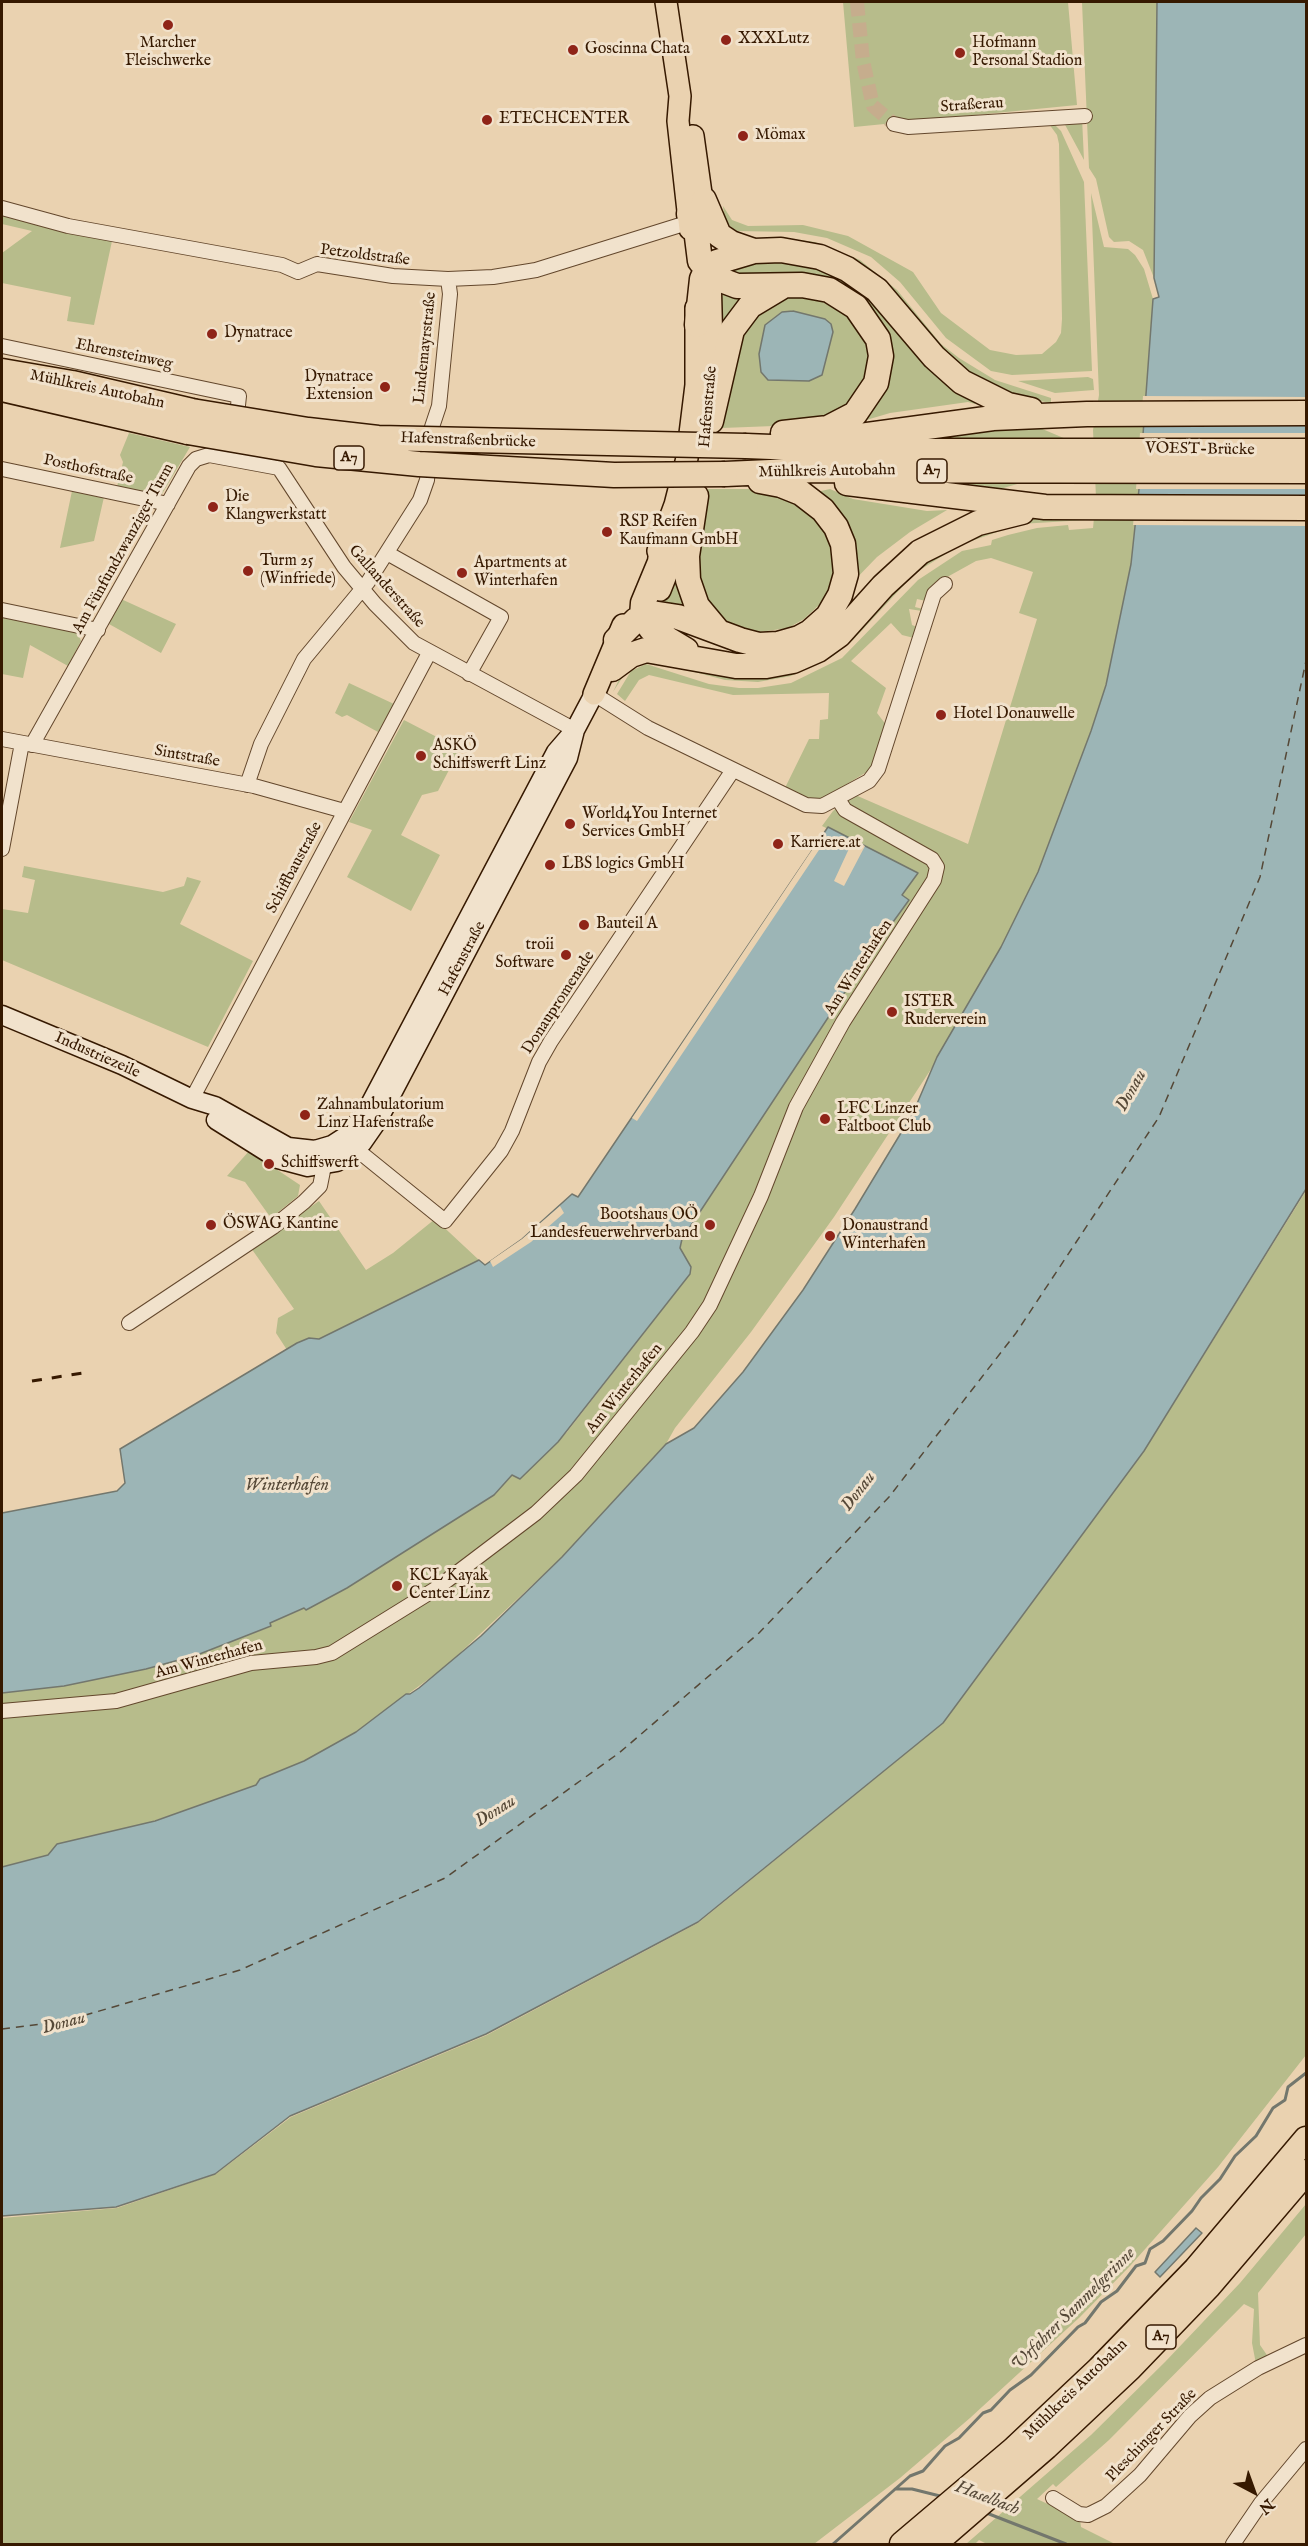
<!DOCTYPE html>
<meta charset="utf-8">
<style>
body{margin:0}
#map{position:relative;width:1308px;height:2546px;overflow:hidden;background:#ead2b0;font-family:"IM FELL English",serif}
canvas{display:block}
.frame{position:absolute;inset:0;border:3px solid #361900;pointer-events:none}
.north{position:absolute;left:1224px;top:2462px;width:60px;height:60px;-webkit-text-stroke:4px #f1e2cc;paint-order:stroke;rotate:139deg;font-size:16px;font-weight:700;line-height:24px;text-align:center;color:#361900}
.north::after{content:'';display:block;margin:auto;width:21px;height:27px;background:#361900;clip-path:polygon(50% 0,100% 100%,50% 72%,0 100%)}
</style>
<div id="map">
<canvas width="1308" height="2546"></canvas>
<div class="frame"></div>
<div class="north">N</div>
</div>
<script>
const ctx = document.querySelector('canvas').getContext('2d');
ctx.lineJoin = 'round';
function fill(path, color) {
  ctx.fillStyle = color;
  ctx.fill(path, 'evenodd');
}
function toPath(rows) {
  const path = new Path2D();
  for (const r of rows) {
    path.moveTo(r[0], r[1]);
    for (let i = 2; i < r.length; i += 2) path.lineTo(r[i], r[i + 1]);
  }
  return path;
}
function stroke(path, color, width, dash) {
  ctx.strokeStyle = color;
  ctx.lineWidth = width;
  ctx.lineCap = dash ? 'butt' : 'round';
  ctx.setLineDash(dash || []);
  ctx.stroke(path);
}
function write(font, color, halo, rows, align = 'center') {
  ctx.font = font + ' "IM FELL English",serif';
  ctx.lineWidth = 6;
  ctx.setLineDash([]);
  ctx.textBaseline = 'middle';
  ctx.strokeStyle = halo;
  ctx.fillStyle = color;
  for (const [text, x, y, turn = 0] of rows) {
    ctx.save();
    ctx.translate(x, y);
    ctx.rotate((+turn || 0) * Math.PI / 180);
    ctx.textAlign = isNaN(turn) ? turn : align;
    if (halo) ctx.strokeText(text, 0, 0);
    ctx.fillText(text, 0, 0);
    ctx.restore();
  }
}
fill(toPath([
 [843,2,1068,2,1077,105,854,127],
 [1082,2,1157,2,1154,278,1143,250,1129,241,1114,242,1109,237,1096,179,1089,168],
 [1082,118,1084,160,1063,121],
 [1049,124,1054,124,1061,131,1084,182,1092,371,1012,375,991,371,946,338,900,282,871,257,827,238,794,232,736,231,725,222,723,206,732,220,748,226,803,225,848,236,913,272,941,313,990,350,1016,355,1042,354,1056,342,1061,333,1062,319,1059,144,1057,135],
 [1091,193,1104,247,1128,249,1135,255,1144,269,1153,299,1139,489,1131,564,1106,685,1073,785,1038,872,1001,947,937,1060,834,1217,751,1332,675,1428,666,1444,562,1557,445,1667,356,1732,304,1761,260,1779,256,1785,184,1811,48,1855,2,1867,2,1693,79,1683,181,1660,270,1627,270,1623,305,1608,306,1610,347,1588,494,1495,512,1475,520,1479,567,1432,690,1274,691,1270,680,1248,682,1239,872,951,909,900,902,895,918,873,822,826,833,811,853,794,968,844,1037,619,1019,613,1033,572,991,558,976,561,931,586,926,601,917,599,915,607,923,609,922,611,909,609,912,625,917,627,914,638,902,635,891,623,851,661,886,688,877,713,887,726,877,758,870,770,822,799,807,798,784,790,809,739,819,739,820,720,828,719,829,693,733,695,649,675,639,680,625,701,617,694,631,671,646,664,709,684,739,688,758,688,791,683,842,658,918,580,962,551,991,545,992,540,1008,535,1037,528,1068,525,1069,530,1093,528,1096,498,1093,430,1099,395],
 [2,214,112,241,94,325,67,321,71,297,2,283,2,253,32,231,2,224],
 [783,238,815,242,860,260,897,290,941,344,959,358,995,380,1051,398,1051,403,1012,396,953,363,893,293,748,239],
 [779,257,843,274,976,400,975,404,968,402,890,413,863,421,877,397,866,302,836,282,756,282,717,267],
 [719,289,745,292,720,345],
 [777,294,816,299,845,313,868,345,873,370,845,412,800,425,722,428,723,405,735,333],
 [1088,377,1093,379,1094,390,1055,393,1018,381],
 [1033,425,1073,442,878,440],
 [129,433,190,447,162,494,117,487,123,462,120,455],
 [1015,479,1031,480,976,496,882,481,943,482],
 [708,489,749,489,795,497,839,545,832,593,804,619,788,628,745,634,710,615,690,559],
 [830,489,853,499,927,511,947,510,910,532,877,557,850,585,820,497,821,491],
 [72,491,104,497,94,541,60,548],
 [1087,515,1086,520,1020,524,960,545,915,573,853,640,833,656,791,676,758,682,725,680,649,660,627,670,613,692,625,667,637,657,758,675,910,568,1008,521,1046,516],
 [683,553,695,611,661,605],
 [121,599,176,624,161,653,109,624],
 [2,617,78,633,81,641,68,666,30,645,23,678,2,674],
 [349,683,394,704,378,732,347,715,342,717,335,713],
 [404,720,460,749,438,791,422,795,401,835,440,855,411,911,347,877,372,830,349,822],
 [24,866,163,892,184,886,187,877,201,881,180,924,253,961,208,1047,2,960,2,909,28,913,35,880,22,877],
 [249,1151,300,1185,298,1196,271,1218,245,1182,227,1176],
 [1306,1191,1306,2055,1218,2167,1130,2266,1080,2317,970,2418,900,2478,814,2544,2,2544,2,2218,117,2208,216,2174,291,2117,487,2035,698,1923,943,1723,1144,1451],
 [319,1201,366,1270,393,1253,435,1219,479,1260,319,1339,309,1338,287,1350,276,1333,278,1318,294,1309,251,1248],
 [1306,2204,1306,2234,1258,2293,1260,2345,1269,2358,1256,2364,1252,2343,1254,2309,1244,2304,1109,2440,1056,2487,1053,2484,1037,2499,1080,2519,1081,2527,1115,2544,987,2544,979,2540,975,2544,966,2544,1091,2435,1165,2362,1240,2283]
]), '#b7bc8b');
const water = toPath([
 [1157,2,1306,2,1306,1189,1144,1451,943,1723,698,1922,486,2034,290,2116,215,2174,116,2207,2,2216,2,1867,48,1855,57,1844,155,1821,256,1785,260,1779,304,1761,356,1732,406,1694,410,1694,419,1688,481,1636,562,1557,666,1444,694,1428,743,1372,803,1290,855,1209,913,1113,937,1057,1001,947,1038,872,1091,731,1106,685,1131,564,1139,489,1153,299,1159,297,1154,278,1157,2],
 [793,311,825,319,831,324,833,332,822,375,809,381,768,380,761,372,759,354,765,325,782,312,793,311],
 [828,827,918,873,902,895,909,900,872,951,682,1239,680,1248,691,1267,690,1274,558,1442,520,1479,512,1475,494,1495,347,1588,306,1610,304,1608,270,1623,271,1626,197,1655,146,1669,64,1686,2,1693,2,1513,117,1491,125,1483,120,1449,297,1343,309,1338,319,1339,479,1260,485,1265,522,1239,572,1194,578,1197,828,827],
 [1196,2228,1202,2233,1160,2277,1155,2272,1196,2228]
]);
fill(water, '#9cb5b6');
stroke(water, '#73776d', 1.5);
fill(toPath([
 [1143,396,1306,397,1306,422,1141,423],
 [1140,433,1306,433,1306,489,1136,489],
 [1136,497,1306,498,1306,526,1133,525],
 [820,838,825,841,637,1121,632,1118],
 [853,840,865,846,844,886,834,881],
 [560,1206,564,1213,531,1242,493,1267,490,1261,522,1239]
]), '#ead2b0');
stroke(toPath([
 [895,2489,912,2489,944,2497],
 [984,2512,1066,2544],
 [833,2544,910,2476,923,2471,945,2446,959,2438,983,2413,991,2410,1010,2390,1031,2375,1078,2327,1085,2323,1101,2302,1117,2291,1136,2266,1145,2263,1150,2249,1163,2241,1192,2211,1201,2198,1220,2179,1235,2156,1256,2136,1273,2108,1285,2100,1288,2087,1306,2073]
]), '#73776d', 3);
stroke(toPath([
 [2,2029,65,2021,240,1970,445,1878,619,1753,759,1633,889,1497,1016,1333,1159,1117,1260,877,1306,661]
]), '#554837', 1.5, [8, 6]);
stroke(toPath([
 [857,2,863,61,873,106,894,124]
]), '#c6ad8d', 14, [14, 7]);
const street = toPath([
 [894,124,908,127,1085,116],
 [2,208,68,226,282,265,298,272,317,264,393,276,448,279,493,277,536,270,690,222],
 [2,346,239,396,236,424],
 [2,469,168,504],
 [387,553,501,617,469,674],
 [2,610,98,630],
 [594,694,648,728,728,767,806,805,822,806,869,781,878,769,934,594,945,584],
 [2,739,254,786,344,811],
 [32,745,189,466,196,459,209,455,279,468,344,567,375,604,414,643,575,730],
 [247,785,261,744,304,659,368,582,420,500,427,480,432,427,439,406,450,294,448,279],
 [2,849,22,743],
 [192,1099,429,653],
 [356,1149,445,1221,501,1151,512,1131,539,1062,551,1041,733,770],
 [129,1323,273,1227,304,1202,320,1186,323,1171,322,1157],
 [2,1711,116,1701,251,1663,316,1657,332,1653,437,1588,536,1513,576,1475,692,1332,710,1305,761,1196,796,1107,843,1022,934,880,937,867,932,859,845,810,838,799],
 [1053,2498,1079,2514,1088,2515,1106,2506,1140,2475,1190,2416,1210,2398,1258,2368,1306,2345],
 [1233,2544,1261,2503,1306,2449]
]);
const secondary = toPath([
 [2,1015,122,1065,192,1099,215,1106,288,1147,315,1150,332,1145,349,1134,366,1112,556,752,575,730],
 [216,1120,278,1159,308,1167,337,1162,362,1143,378,1120,568,758,575,730,594,694]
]);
const primary = toPath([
 [666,2,680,96,678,121,690,229],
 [693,136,704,215],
 [710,273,713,386],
 [658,551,675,505,687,458,696,385,696,308],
 [660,590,684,530],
 [594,694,623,625]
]);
const highway = toPath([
 [704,200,719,235,731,243,754,251],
 [689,214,696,229,700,261,716,278,737,286,802,285,829,290,856,307,878,339,881,356,876,383,855,414,828,428,783,433],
 [697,325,702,279,706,270,717,262,754,251,781,250,820,257,847,269,877,290,934,357,962,382,1008,405,1031,410],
 [2,371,72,383,192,411],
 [2,389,188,432],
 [711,421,732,330,750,306,780,288],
 [838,439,993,418,1087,414,1306,413],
 [746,446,873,451,1306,451],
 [725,474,816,470,1306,471],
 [847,483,1045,507,1306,508],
 [696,496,687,556,688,580,697,606,717,630],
 [663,536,660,562,643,603,642,616,651,629,686,650],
 [616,640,636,620,652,613,678,617,740,640,759,645,778,644,799,638,810,632,828,616,840,595,846,574,843,544,836,527,823,510,801,493,781,485,760,481],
 [612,669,631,655,646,650,736,666,766,666,793,661,818,650,839,635,883,586,920,552,978,523,1022,512],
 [902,2544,1013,2450,1099,2369,1196,2269,1306,2139],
 [934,2544,1046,2447,1130,2368,1208,2287,1306,2172]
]);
stroke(street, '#63472c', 16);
stroke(secondary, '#361900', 21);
stroke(primary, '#361900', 24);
stroke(highway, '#361900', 27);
stroke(street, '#f1e2cc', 14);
stroke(secondary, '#f1e2cc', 18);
stroke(primary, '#ead2b0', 21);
stroke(highway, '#ead2b0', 24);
stroke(toPath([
 [32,1381,83,1373]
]), '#361900', 3, [10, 10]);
const highwayBridge = toPath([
 [192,411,308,430,378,438,746,446],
 [188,432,316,454,419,464,614,475,725,474]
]);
stroke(highwayBridge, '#361900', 27, []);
stroke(highwayBridge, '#ead2b0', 24);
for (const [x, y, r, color] of [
 [168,25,6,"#8f2418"],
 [726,40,6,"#8f2418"],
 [573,50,6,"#8f2418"],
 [960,53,6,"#8f2418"],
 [487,120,6,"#8f2418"],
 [743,136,6,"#8f2418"],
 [212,334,6,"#8f2418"],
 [385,387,6,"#8f2418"],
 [213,507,6,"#8f2418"],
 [607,532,6,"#8f2418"],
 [248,571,6,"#8f2418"],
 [462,573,6,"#8f2418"],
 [941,715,6,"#8f2418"],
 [421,756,6,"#8f2418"],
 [570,824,6,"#8f2418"],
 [778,844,6,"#8f2418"],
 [550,865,6,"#8f2418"],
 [584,925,6,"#8f2418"],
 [566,955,6,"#8f2418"],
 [892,1012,6,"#8f2418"],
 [305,1115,6,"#8f2418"],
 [825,1119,6,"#8f2418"],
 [269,1164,6,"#8f2418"],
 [211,1225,6,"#8f2418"],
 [710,1225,6,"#8f2418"],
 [830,1236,6,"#8f2418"],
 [397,1586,6,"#8f2418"]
]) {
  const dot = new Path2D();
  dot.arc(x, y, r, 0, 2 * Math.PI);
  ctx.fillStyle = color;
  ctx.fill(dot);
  stroke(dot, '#f1e2cc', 2);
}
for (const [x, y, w] of [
 [349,458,30],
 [932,471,30],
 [1161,2337,30]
]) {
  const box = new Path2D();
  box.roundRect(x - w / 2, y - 12, w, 24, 4.5);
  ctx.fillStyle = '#f1e2cc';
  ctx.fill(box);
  stroke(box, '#361900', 1.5);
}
write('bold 15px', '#361900', null, [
 ["A7",349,458],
 ["A7",932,471],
 ["A7",1161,2337]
]);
write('16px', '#361900', '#f1e2cc', [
 ["XXXLutz",738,40],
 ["Marcher",168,44,"center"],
 ["Fleischwerke",168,62,"center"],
 ["Hofmann",972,44],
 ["Personal Stadion",972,62],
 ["Goscinna Chata",585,50],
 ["ETECHCENTER",499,120],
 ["Mömax",755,136],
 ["Dynatrace",224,334],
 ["Dynatrace",373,378,"right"],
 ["Extension",373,396,"right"],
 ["Die",225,498],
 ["Klangwerkstatt",225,516],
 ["RSP Reifen",619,523],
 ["Kaufmann GmbH",619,541],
 ["Turm 25",260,562],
 ["(Winfriede)",260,580],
 ["Apartments at",474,564],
 ["Winterhafen",474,582],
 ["Hotel Donauwelle",953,715],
 ["ASKÖ",433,747],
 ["Schiffswerft Linz",433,765],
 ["World4You Internet",582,815],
 ["Services GmbH",582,833],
 ["Karriere.at",790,844],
 ["LBS logics GmbH",562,865],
 ["Bauteil A",596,925],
 ["troii",554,946,"right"],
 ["Software",554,964,"right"],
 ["ISTER",904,1003],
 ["Ruderverein",904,1021],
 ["Zahnambulatorium",317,1106],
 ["Linz Hafenstraße",317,1124],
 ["LFC Linzer",837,1110],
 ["Faltboot Club",837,1128],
 ["Schiffswerft",281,1164],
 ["Bootshaus OÖ",698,1216,"right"],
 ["Landesfeuerwehrverband",698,1234,"right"],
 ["ÖSWAG Kantine",223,1225],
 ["Donaustrand",842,1227],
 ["Winterhafen",842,1245],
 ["KCL Kayak",409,1577],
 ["Center Linz",409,1595]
], 'left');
write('16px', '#361900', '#f1e2cc', [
 ["Straßerau",972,106,-4],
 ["Petzoldstraße",365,256,7],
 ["Lindemayrstraße",426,348,-84],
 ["Ehrensteinweg",124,355,12],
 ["Mühlkreis Autobahn",97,390,12],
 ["Hafenstraße",709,407,-85],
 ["Hafenstraßenbrücke",468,441,2],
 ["VOEST-Brücke",1200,450,1],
 ["Posthofstraße",88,470,12],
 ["Mühlkreis Autobahn",827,472,-1],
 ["Am Fünfundzwanziger Turm",124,549,-61],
 ["Gallanderstraße",386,587,48],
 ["Sintstraße",187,757,10],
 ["Schiffbaustraße",295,868,-62],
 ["Hafenstraße",463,959,-62],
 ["Am Winterhafen",859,968,-57],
 ["Donaupromenade",559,1003,-57],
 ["Industriezeile",97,1056,24],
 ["Am Winterhafen",625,1389,-51],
 ["Am Winterhafen",209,1660,-15],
 ["Mühlkreis Autobahn",1076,2390,-44],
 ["Pleschinger Straße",1152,2436,-46]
]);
write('italic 18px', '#554837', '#f1e2cc', [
 ["Donau",1132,1091,-61],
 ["Winterhafen",287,1486],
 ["Donau",859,1492,-53],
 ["Donau",496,1812,-32],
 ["Donau",64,2024,-15],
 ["Urfahrer Sammelgerinne",1074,2310,-45],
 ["Haselbach",987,2499,21]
]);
</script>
